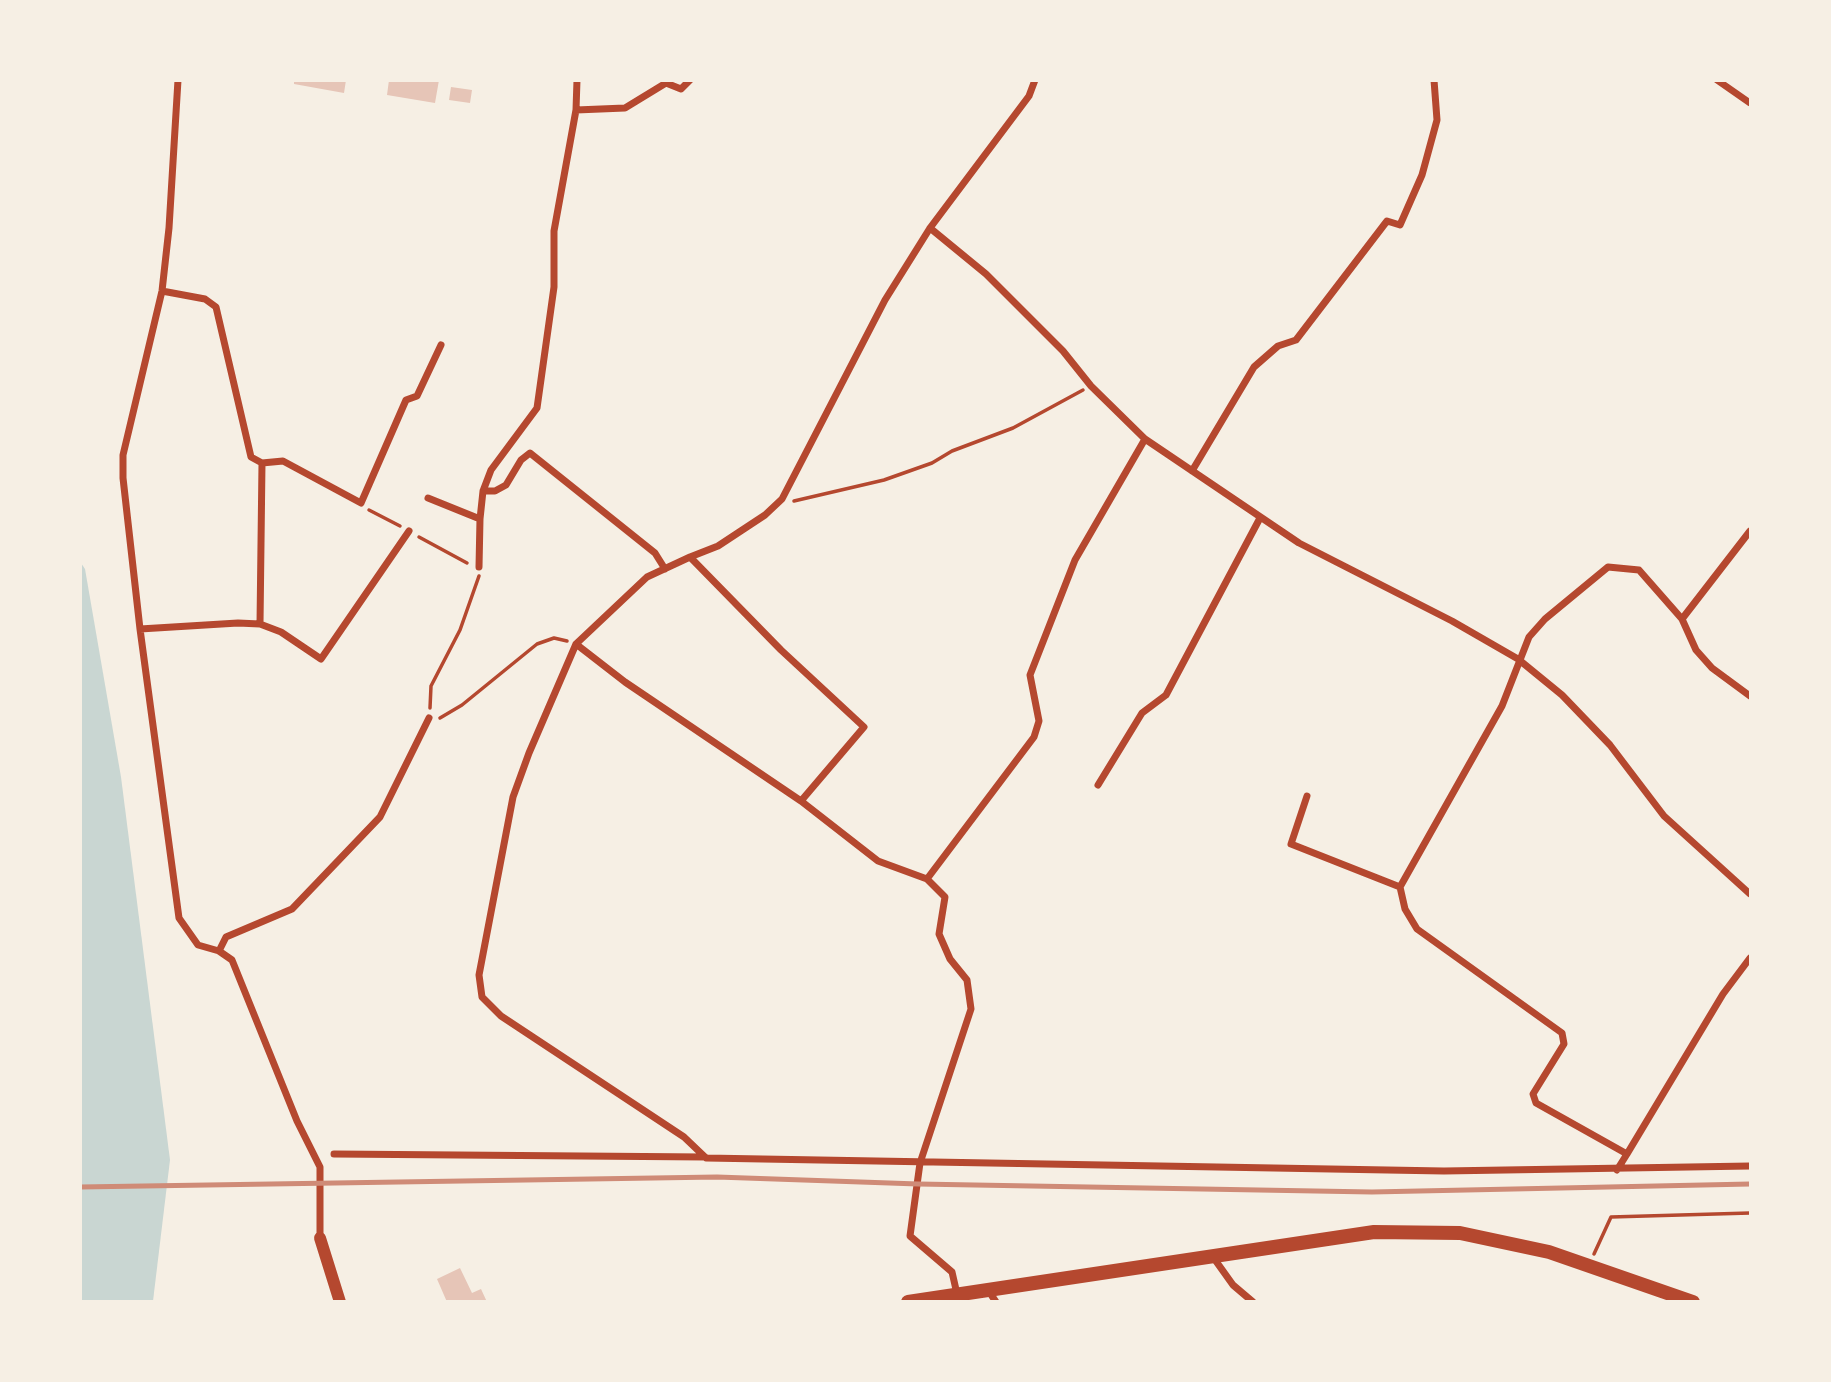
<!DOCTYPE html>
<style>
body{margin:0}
#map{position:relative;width:1831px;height:1382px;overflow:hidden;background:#f6efe4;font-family:"Libre Baskerville",serif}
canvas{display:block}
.frame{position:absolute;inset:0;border:82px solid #f6efe4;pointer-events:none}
</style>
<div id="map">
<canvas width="1831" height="1382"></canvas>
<div class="frame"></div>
</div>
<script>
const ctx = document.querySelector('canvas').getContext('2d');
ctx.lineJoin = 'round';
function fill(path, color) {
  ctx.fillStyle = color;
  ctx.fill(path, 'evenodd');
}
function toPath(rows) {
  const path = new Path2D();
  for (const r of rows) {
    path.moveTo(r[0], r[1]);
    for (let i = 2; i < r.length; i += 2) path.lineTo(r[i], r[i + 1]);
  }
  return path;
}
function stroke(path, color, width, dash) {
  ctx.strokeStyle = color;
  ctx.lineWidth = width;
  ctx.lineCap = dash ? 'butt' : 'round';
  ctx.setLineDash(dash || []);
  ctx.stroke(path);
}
fill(toPath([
 [81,563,85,569,121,777,170,1160,153,1301,81,1301]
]), '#c9d6d2');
fill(toPath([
 [294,80,346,80,344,93,294,84],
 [389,80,439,80,435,103,387,95],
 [451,87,472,90,470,103,449,100],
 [460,1268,472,1293,481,1289,487,1302,447,1302,437,1279]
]), '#e6c5b7');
stroke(toPath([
 [794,501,884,480,932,463,952,451,1013,428,1083,390],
 [369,510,400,526],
 [419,537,467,563],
 [430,708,431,686,460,630,479,576],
 [440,718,462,705,537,644,554,638,567,641],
 [1594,1254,1611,1217,1750,1213]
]), '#b5482f', 3.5);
stroke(toPath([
 [178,80,169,228,162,291,123,455,123,478,140,629,179,918,198,945,219,951,232,960,297,1121,320,1167,320,1238],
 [1717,80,1750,103],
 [576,110,625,108,666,83,681,89,690,80],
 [930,228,986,274,1063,351,1091,386,1145,439,1299,543,1452,621,1518,659,1562,695,1610,745,1664,816,1750,894],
 [162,291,205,299,216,307,251,457,262,463],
 [1192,471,1254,367,1278,346,1296,340,1387,221,1400,225,1422,175,1437,120,1434,80],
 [483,491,495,491,506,485,521,460,530,453,655,553,665,569],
 [428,498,480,519,479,567],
 [480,519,483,491,491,470,537,408,554,287,554,231,576,110,577,80],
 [690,557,718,546,765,515,782,499,885,300,930,228,1029,96,1035,80],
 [1682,619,1750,531],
 [260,624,262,463,283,461,361,503,406,400,417,396,441,345],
 [140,629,238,623,260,624,281,632,321,659,409,531],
 [576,644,625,682,801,801,878,861,927,879,945,897,939,934,950,959,967,980,971,1009,920,1163,910,1236,952,1272,957,1294],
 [1098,785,1142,713,1166,695,1260,518],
 [1307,796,1291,844,1400,887,1502,706,1529,637,1545,619,1608,567,1639,570,1682,619,1696,650,1712,668,1750,696],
 [801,801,864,727,781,650,690,557,647,577,576,644,529,753,513,797,479,975,482,997,501,1016,684,1137,706,1158,1444,1171,1750,1166],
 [927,879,1034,737,1039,721,1030,675,1075,560,1145,439],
 [1400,887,1405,909,1417,929,1562,1033,1564,1044,1533,1094,1536,1103,1627,1154,1723,994,1750,958],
 [219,951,226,937,292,909,380,817,429,718],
 [334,1154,705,1157],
 [1617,1170,1627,1154],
 [1213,1257,1233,1285,1253,1302],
 [988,1290,996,1302]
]), '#b5482f', 7);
stroke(toPath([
 [320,1238,340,1302]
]), '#b5482f', 12);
stroke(toPath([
 [908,1302,1374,1232,1460,1233,1549,1252,1693,1302]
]), '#b5482f', 14);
stroke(toPath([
 [80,1187,717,1177,918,1184,1372,1192,1750,1184]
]), '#cf8b77', 5);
</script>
